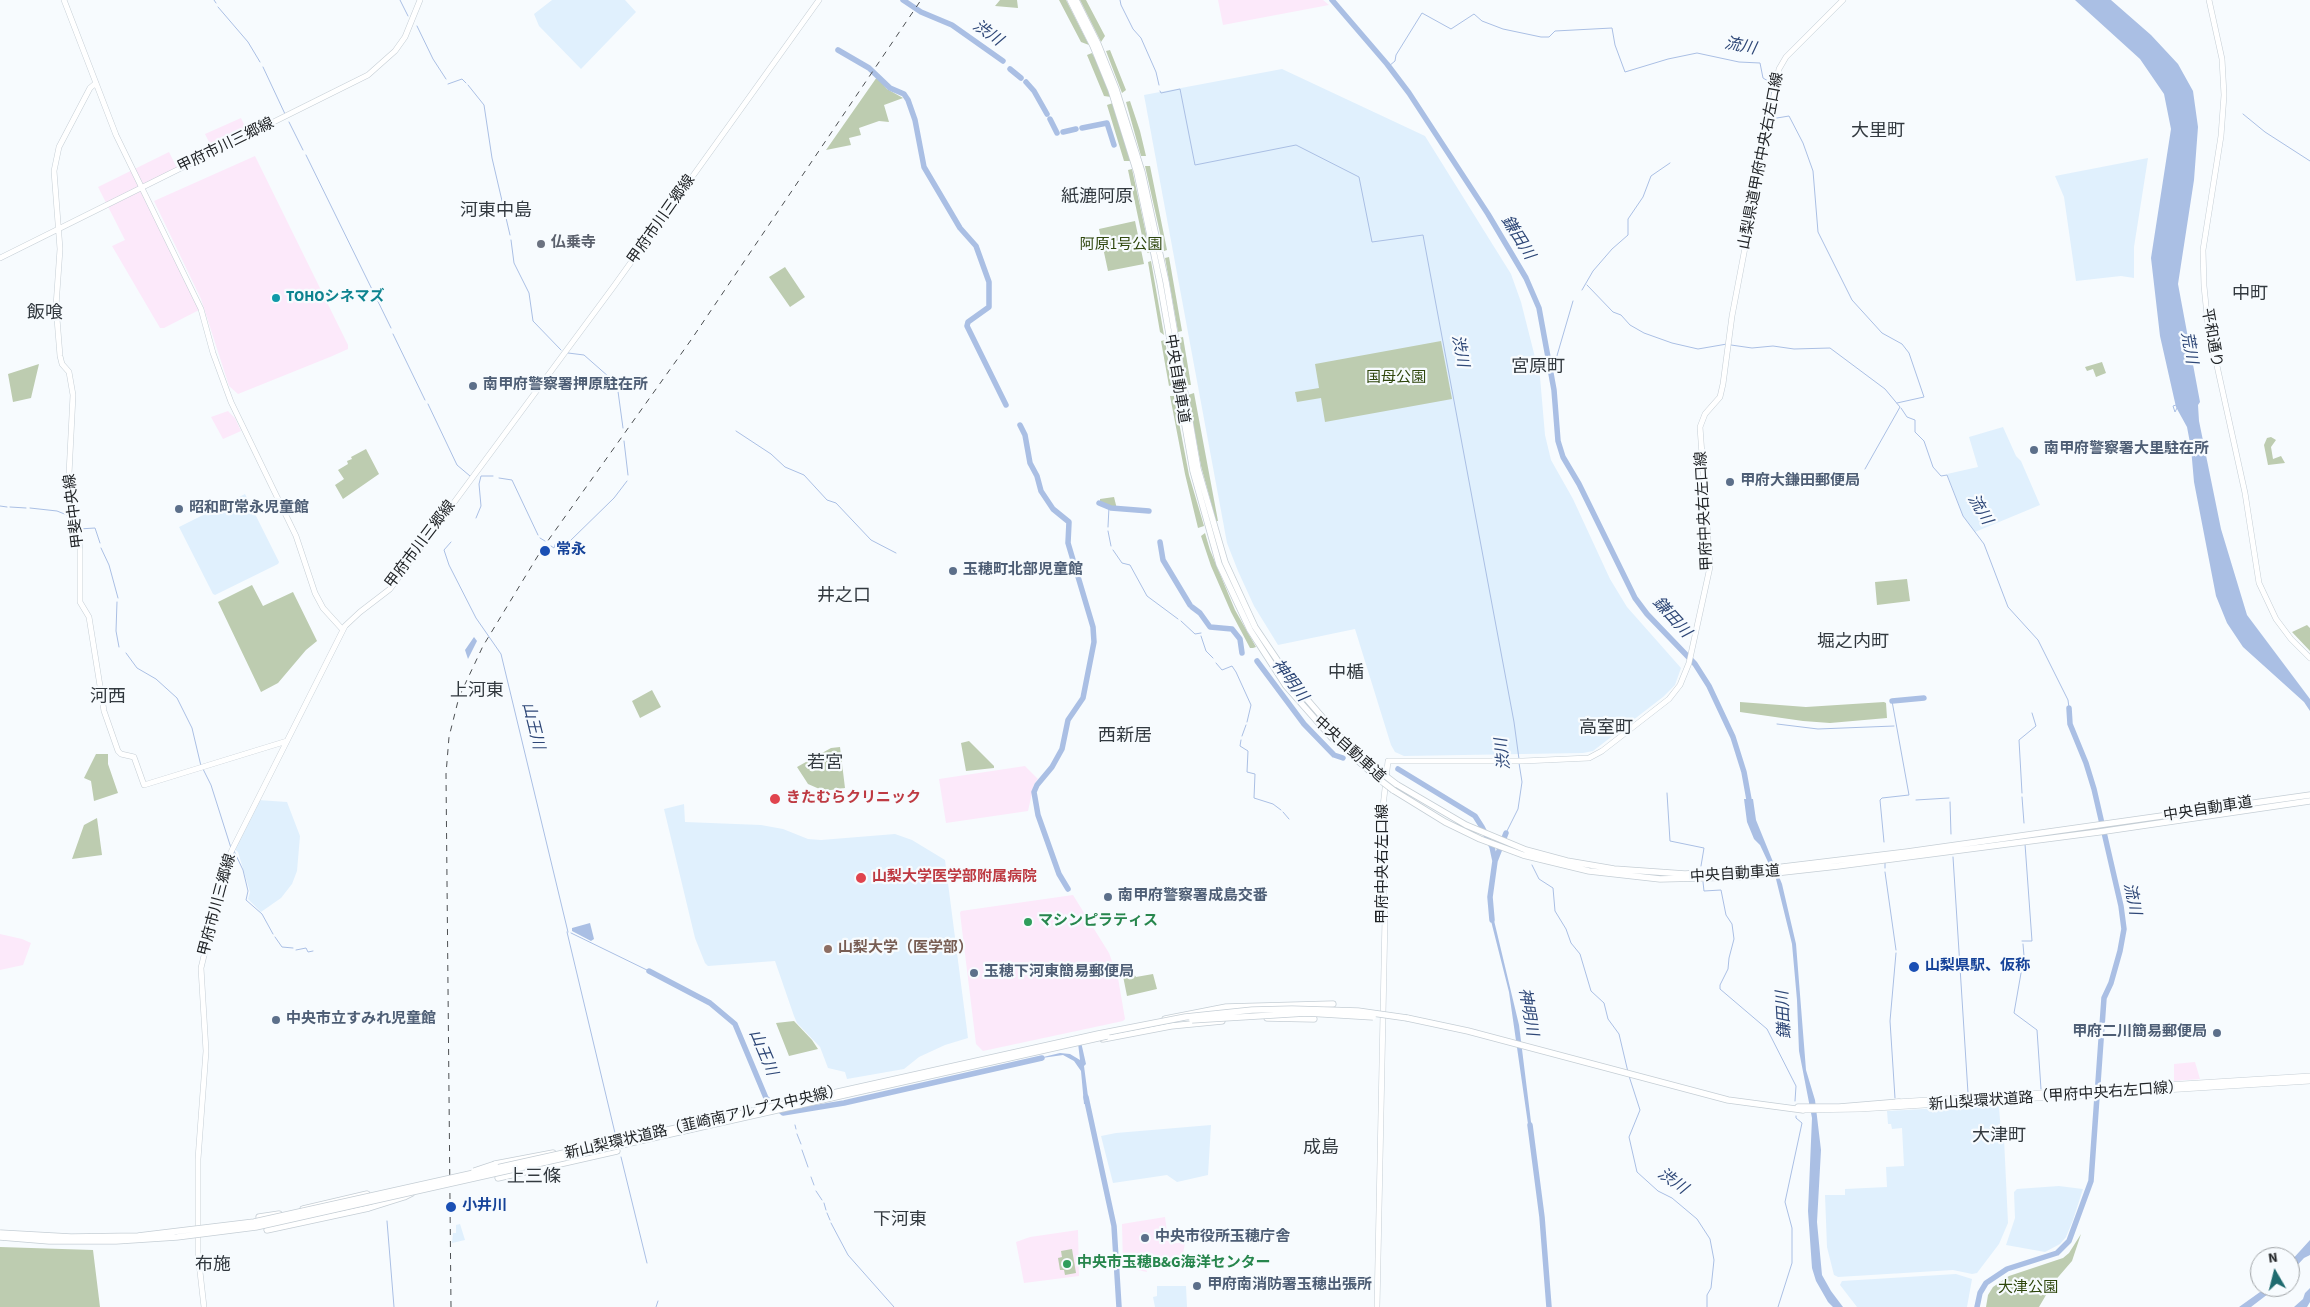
<!DOCTYPE html>
<meta charset="utf-8">
<style>
body{margin:0}
#map{position:relative;width:2310px;height:1307px;overflow:hidden;background:#f7fbfe;font-family:"Source Sans 3",sans-serif}
canvas{display:block}
.north{position:absolute;left:2250px;top:1247px;width:50px;height:50px;box-sizing:border-box;background:#f7fbfe;border:1px solid #a1a5a8;border-radius:50%;rotate:352deg;font-size:14px;font-weight:700;line-height:20px;text-align:center;color:#212427}
.north::after{content:'';display:block;margin:auto;width:18px;height:22px;background:#1f6b6f;clip-path:polygon(50% 0,100% 100%,50% 72%,0 100%)}
</style>
<div id="map">
<canvas width="2310" height="1307"></canvas>
<div class="north">N</div>
</div>
<script>
const ctx = document.querySelector('canvas').getContext('2d');
ctx.lineJoin = 'round';
function fill(path, color) {
  ctx.fillStyle = color;
  ctx.fill(path, 'evenodd');
}
function toPath(rows) {
  const path = new Path2D();
  for (const r of rows) {
    path.moveTo(r[0], r[1]);
    for (let i = 2; i < r.length; i += 2) path.lineTo(r[i], r[i + 1]);
  }
  return path;
}
function stroke(path, color, width, dash) {
  ctx.strokeStyle = color;
  ctx.lineWidth = width;
  ctx.lineCap = dash ? 'butt' : 'round';
  ctx.setLineDash(dash || []);
  ctx.stroke(path);
}
function write(font, color, halo, rows, align = 'center') {
  ctx.font = font + ' "Source Sans 3","Noto Sans JP",sans-serif';
  ctx.lineWidth = 4.5;
  ctx.setLineDash([]);
  ctx.textBaseline = 'middle';
  ctx.strokeStyle = halo;
  ctx.fillStyle = color;
  for (const [text, x, y, turn = 0] of rows) {
    ctx.save();
    ctx.translate(x, y);
    ctx.rotate((+turn || 0) * Math.PI / 180);
    ctx.textAlign = isNaN(turn) ? turn : align;
    if (halo) ctx.strokeText(text, 0, 0);
    ctx.fillText(text, 0, 0);
    ctx.restore();
  }
}
fill(toPath([
 [1218,0,1323,0,1329,5,1223,25],
 [241,118,249,135,214,152,205,134],
 [169,152,178,170,143,187,201,309,164,328,160,328,112,246,125,240,98,187],
 [255,156,348,345,348,349,330,357,238,394,229,386,201,299,154,201],
 [228,411,235,418,241,431,223,439,211,417],
 [1025,766,1038,779,1034,784,1028,811,946,823,939,779],
 [1073,895,1109,953,1118,978,1125,1019,1123,1021,983,1051,976,1044,960,913,961,911],
 [0,934,22,939,31,943,23,965,0,970],
 [2195,1062,2200,1079,2174,1081,2174,1064],
 [1165,1217,1168,1239,1173,1238,1174,1243,1185,1243,1181,1265,1145,1264,1147,1272,1123,1267,1122,1224],
 [1078,1230,1079,1276,1024,1283,1016,1242,1030,1237]
]), '#fce9fa');
fill(toPath([
 [552,0,625,0,636,12,581,69,539,26,534,14],
 [1282,69,1425,136,1511,274,1521,302,1540,377,1545,435,1551,460,1573,499,1610,579,1627,607,1681,668,1675,685,1663,697,1593,751,1583,753,1404,756,1395,752,1391,745,1355,629,1278,645,1254,606,1238,571,1227,543,1144,95],
 [2148,158,2134,247,2134,278,2121,276,2076,281,2064,197,2055,176],
 [2003,427,2016,456,2021,461,2040,505,1975,532,1963,516,1947,474,1978,467,1969,437],
 [245,494,279,562,278,564,215,595,213,594,179,527],
 [258,800,287,802,300,836,297,871,292,884,281,898,261,912,248,899,250,892,238,852,233,848],
 [684,804,685,822,761,825,783,829,808,839,821,840,895,834,912,840,945,860,968,1038,945,1045,919,1057,904,1069,847,1079,845,1072,828,1068,820,1047,797,1023,794,1016,775,961,708,966,705,963,695,938,664,809],
 [1997,1105,1999,1107,2001,1132,2004,1138,2008,1223,1999,1244,1977,1273,1972,1274,1953,1270,1838,1277,1834,1275,1827,1247,1825,1195,1845,1195,1845,1189,1887,1187,1886,1167,1904,1166,1902,1128,1892,1129,1891,1124,1888,1124,1887,1111],
 [1211,1125,1208,1175,1177,1182,1167,1175,1113,1183,1101,1136,1116,1133],
 [2059,1186,2083,1189,2073,1220,2066,1237,2060,1244,2045,1252,2006,1245,2015,1218,2014,1192,2017,1189],
 [460,1224,465,1240,452,1243,453,1233,456,1233,456,1225],
 [1956,1274,1972,1279,1967,1307,1857,1307,1840,1285,1842,1281],
 [1157,1286,1186,1286,1187,1307,1155,1307,1153,1297,1157,1296]
]), '#e0f0fd');
fill(toPath([
 [1000,0,1017,0,1018,8,995,6],
 [1059,0,1066,0,1089,45,1081,42],
 [1080,0,1086,0,1105,36,1101,42],
 [1110,50,1126,90,1122,93,1106,51],
 [1092,53,1099,66,1111,97,1104,96,1087,55],
 [877,77,887,89,903,98,884,105,889,122,879,121,859,128,861,135,849,138,851,145,826,150],
 [1130,101,1140,131,1146,156,1141,156,1126,102],
 [1113,103,1131,161,1124,161,1107,105],
 [1145,166,1150,166,1167,250,1164,251],
 [1132,169,1150,252,1148,253,1145,250,1128,170],
 [1135,221,1144,264,1108,271,1099,229],
 [1169,257,1182,331,1178,332,1165,258],
 [1151,261,1164,335,1160,332,1148,262],
 [785,267,805,297,790,307,769,277],
 [1183,337,1191,385,1187,385,1179,338],
 [1165,340,1172,385,1169,386,1161,341],
 [1441,341,1452,399,1325,422,1321,398,1297,402,1295,392,1319,388,1315,364],
 [2102,362,2106,373,2096,377,2093,369,2087,371,2085,367],
 [39,364,31,398,13,402,8,374],
 [1194,393,1218,521,1216,521,1201,466,1188,395],
 [1170,396,1174,396,1189,475,1204,526,1198,528,1185,474],
 [2271,437,2276,440,2271,447,2273,459,2281,456,2285,463,2268,465,2264,445,2267,438],
 [366,449,379,474,343,499,335,485,344,479,338,470,348,464,347,461,352,459,351,457],
 [1114,497,1117,509,1100,503,1100,499],
 [1205,533,1210,550,1235,610,1256,647,1253,648,1250,648,1231,612,1211,566,1201,536],
 [1907,579,1910,601,1877,605,1875,582],
 [252,585,263,606,293,592,317,641,306,650,278,683,261,692,218,602],
 [2307,625,2310,628,2310,651,2292,632],
 [652,690,661,707,640,718,632,701],
 [1740,702,1806,707,1884,702,1886,703,1887,718,1830,723,1803,721,1740,712],
 [969,741,994,766,994,768,966,771,961,743],
 [840,747,845,788,824,791,808,784,797,767,831,748],
 [96,754,108,754,108,764,118,793,94,801,91,781,84,778],
 [97,818,102,855,72,859,84,825],
 [1134,974,1136,977,1153,974,1157,989,1127,996,1123,976],
 [794,1021,812,1040,818,1049,789,1056,776,1023],
 [2081,1234,2072,1261,2053,1283,2039,1307,1986,1307,1988,1295,1993,1287,2009,1276,2063,1258,2069,1253],
 [0,1247,93,1250,100,1307,0,1307],
 [1072,1249,1076,1273,1065,1275,1064,1270,1060,1270,1058,1258,1062,1257,1061,1251]
]), '#bdccb0');
fill(toPath([
 [2075,0,2111,0,2151,35,2178,64,2193,91,2198,127,2194,180,2178,284,2200,402,2198,405,2199,421,2221,529,2247,615,2310,699,2310,711,2304,702,2243,647,2227,623,2216,596,2194,482,2191,448,2187,427,2176,407,2160,336,2151,258,2171,129,2164,94,2140,59],
 [474,637,477,641,468,659,465,650],
 [1744,799,1753,799,1756,820,1782,884,1796,944,1806,1070,1815,1100,1821,1150,1817,1222,1822,1275,1831,1291,1843,1307,1833,1307,1828,1302,1816,1281,1812,1268,1808,1211,1812,1118,1799,1051,1797,1000,1792,944,1776,879,1760,845,1754,839,1747,822],
 [1492,912,1519,1025,1532,1130,1529,1131,1509,992,1489,913],
 [590,923,594,939,591,941,572,931,572,928],
 [1081,1042,1086,1064,1084,1066,1089,1104,1084,1104,1081,1071,1074,1061,1063,1055,1035,1059,1060,1053,1070,1054,1080,1060,1078,1043],
 [2310,1240,2310,1255,2304,1258,2290,1273,2290,1262],
 [2267,1287,2277,1287,2251,1307,2239,1307],
 [2310,1288,2310,1302,2307,1307,2294,1307,2303,1299,2305,1293]
]), '#aabfe4');
stroke(toPath([
 [214,0,216,3],
 [400,0,408,16],
 [1120,0,1121,5,1133,29,1141,38,1156,72,1159,85],
 [218,7,248,42,260,62],
 [417,26,433,59,446,79],
 [1389,66,1395,61,1396,55,1422,13,1451,29,1474,14,1482,21,1503,29,1541,37,1549,37,1555,31,1612,28,1615,45,1625,72,1668,59,1697,53,1739,62,1760,63,1763,78,1773,84,1768,116],
 [263,67,285,114],
 [448,84,462,79,466,83],
 [468,85,484,105,492,158,510,235],
 [1160,91,1161,93,1180,89,1195,165,1296,145,1359,177,1372,242,1423,235,1514,722,1519,759],
 [2243,114,2265,132,2310,161],
 [1771,119,1789,116,1803,143,1813,171,1818,232,1852,300,1882,333,1902,344,1909,353,1924,397,1897,403],
 [289,122,303,150],
 [306,155,391,328],
 [511,240,514,263,529,293,533,321,561,350],
 [1587,285,1613,312,1621,315,1630,325,1644,333,1672,343,1698,349,1727,344],
 [1582,290,1593,271,1612,249,1628,235,1628,219,1643,197,1651,176,1670,163],
 [393,334,425,400],
 [1731,345,1752,348,1773,346,1794,349,1830,348,1885,389,1900,407,1865,469],
 [568,353,584,355,617,384,623,428],
 [1548,360,1556,359,1573,301],
 [428,404,457,465,470,476],
 [2176,405,2173,406,2175,412,2177,408],
 [1901,408,1907,417,1915,420,1915,432,1924,441,1933,467,1941,476,1947,475,1963,516,1984,544,2008,607,2038,640,2068,700,2069,708],
 [736,431,771,454,785,467,804,475,827,500,836,503,871,540,896,553],
 [624,441,628,475],
 [499,478,512,480,538,535],
 [0,506,7,507],
 [10,507,26,508],
 [30,508,57,511,72,517],
 [476,518,481,506,479,484,481,476,493,476],
 [1108,527,1109,507],
 [79,529,95,528,100,543],
 [1108,531,1111,546],
 [540,538,545,541],
 [570,541,614,498,627,481],
 [451,542,444,550,449,565,476,618,501,654,568,932],
 [551,546,554,548,556,542,560,543],
 [101,548,109,565,118,598],
 [1113,550,1122,563,1130,565,1147,596,1178,619],
 [117,602,116,631,119,647],
 [1181,621,1195,634,1201,633],
 [1201,636,1206,651,1213,658],
 [126,653,137,668,156,679,177,698,192,728,201,766],
 [1216,663,1222,670,1232,666,1236,672,1251,705,1247,722],
 [1777,724,1818,729,1894,726],
 [1242,736,1246,725],
 [1241,740,1240,746,1248,751,1247,772,1255,774,1254,798,1273,804,1281,810],
 [203,769,211,785,231,848],
 [1667,793,1670,841,1704,848,1701,866],
 [2022,793,2019,740,2036,726,2032,713],
 [2022,797,2024,823],
 [1916,800,1949,798],
 [1950,802,1951,834],
 [1283,812,1289,819],
 [1506,833,1518,809,1522,782,1519,763],
 [1884,842,1880,800,1882,798,1909,795,1892,701],
 [234,851,243,870,248,891,246,900,262,914,273,934],
 [1953,857,1968,1093],
 [1885,863,1885,868],
 [1532,865,1539,879,1553,888,1555,911,1566,929,1571,943,1580,954,1591,991,1604,1003,1608,1019,1619,1034,1628,1072],
 [1885,872,1896,950],
 [1703,882,1704,891,1721,890,1726,915,1732,924,1734,939,1729,958,1728,969,1720,985,1720,989,1767,1029,1796,1086,1795,1101],
 [567,932,615,1133],
 [571,933,649,971],
 [275,937,282,947,293,948],
 [2022,941,2032,941,2025,844],
 [2023,944,2024,956,2014,1013,2037,1030,2041,1089],
 [296,950,306,948,308,952,313,951],
 [1629,1076,1640,1110,1629,1137,1637,1172,1658,1191,1672,1198,1697,1219,1710,1239,1714,1260,1711,1288,1707,1295,1707,1307],
 [1895,1098,1890,1021,1896,953],
 [795,1125,796,1129],
 [797,1134,801,1144],
 [802,1150,808,1167],
 [621,1157,647,1263],
 [811,1177,814,1185],
 [816,1191,822,1200],
 [824,1203,826,1210],
 [827,1213,830,1220],
 [387,1221,394,1307],
 [831,1223,848,1255,894,1307],
 [656,1307,658,1301],
 [1778,1307,1792,1263,1792,1228,1785,1202,1802,1123,1796,1118,1796,1116]
]), '#aabfe4', 1);
stroke(toPath([
 [903,0,921,12,952,25,1003,61],
 [1332,0,1387,64,1409,93,1488,214,1526,278,1539,308,1554,390,1558,441,1563,457,1579,484,1635,598,1647,614,1695,664,1709,686,1733,737,1744,772,1750,805],
 [838,50,869,68,890,88,904,94,908,100,915,120,924,167,960,228,976,246,989,282,989,307,968,322,967,326,1006,405],
 [1010,69,1021,78],
 [1026,82,1034,91,1047,114],
 [1050,119,1057,133],
 [1082,128,1107,123,1114,145],
 [1063,132,1076,129],
 [1020,425,1025,435,1030,463,1037,476,1041,491,1053,509,1069,522,1068,543,1093,627,1094,642,1083,698,1068,720,1062,749,1052,767,1037,785,1034,792,1038,815,1059,874,1068,889],
 [1099,503,1111,508,1149,511],
 [1160,542,1163,560,1190,605],
 [1192,607,1200,613,1210,627,1232,629,1240,639,1242,653],
 [1257,661,1304,724,1334,755,1343,758],
 [1892,701,1924,698],
 [1398,769,1475,816,1482,827,1492,847,1495,861,1490,897,1492,920],
 [1495,861,1506,833],
 [649,971,710,1003,735,1024,766,1098,783,1113,844,1103,1042,1058],
 [1086,1097,1114,1226,1119,1307],
 [1530,1125,1542,1217,1549,1307],
 [1977,1307,1980,1293,1986,1283,2007,1269,2057,1253,2069,1241,2091,1181,2104,998,2111,983,2120,951,2124,929,2121,906,2094,789,2086,763,2070,724,2069,708]
]), '#aabfe4', 5.5);
const primary = toPath([
 [64,0,116,135,201,309,213,353,231,402,296,536,315,593,323,608,343,630],
 [96,83,90,88,59,147,54,171,60,249,56,306,60,356,62,364,69,372,73,395,69,474,80,549,80,602,89,617,104,711,118,751,121,754,134,757,144,785,287,741],
 [0,258,368,75,395,51,405,37,420,0],
 [1896,1102,2310,1076],
 [1803,1110,1860,1109,2310,1081],
 [204,1307,198,1254,198,1159,206,1051,201,968,227,861,232,850,345,626,360,612,390,589,614,286,819,0],
 [1377,1307,1385,917,1381,825,1388,761,1523,761,1589,758,1602,751,1669,699,1680,685,1689,663,1710,567,1700,427,1705,414,1720,397,1723,384,1732,316,1779,69,1786,57,1843,0]
]);
const trunk = toPath([
 [2209,0,2222,59,2224,95,2221,136,2203,250,2204,286,2208,325,2245,493,2259,583,2276,619,2291,639,2310,658]
]);
const motorway = toPath([
 [1070,0,1093,46,1111,90,1137,173,1160,283,1193,471,1219,564,1250,630,1286,686,1331,737,1380,780],
 [1076,0,1098,44,1116,89,1142,172,1166,282,1198,469,1225,562,1255,627,1292,682,1336,733,1383,774],
 [1396,784,1466,825,1526,850,1567,861,1614,869,1685,874,1766,869,1907,852,2310,795],
 [1393,790,1445,822,1480,839,1523,855,1589,871,1660,879,1739,877,1838,866,2099,832,2310,801],
 [1267,1018,1314,1019],
 [1407,1018,1468,1031,1728,1100,1803,1110],
 [1165,1019,1226,1007,1333,1004],
 [1103,1039,1171,1026,1222,1021],
 [1798,1107,1839,1107,1899,1102],
 [596,1143,642,1132],
 [495,1164,553,1153],
 [498,1178,617,1151],
 [303,1209,367,1194],
 [259,1217,279,1214],
 [267,1230,369,1208,404,1197,412,1193]
]);
stroke(primary, '#c5ced5', 6);
stroke(trunk, '#c5ced5', 6);
stroke(motorway, '#c5ced5', 7);
stroke(primary, '#fff', 5);
stroke(trunk, '#fff', 5);
stroke(motorway, '#fff', 5.5);
stroke(toPath([
 [451,1307,446,774,449,737,459,697,483,646,542,549,691,340,921,0]
]), '#4c4f52', 1, [6, 6]);
const motorwayBridge = toPath([
 [1383,774,1396,784],
 [1380,780,1393,790],
 [1192,1020,1307,1013,1373,1017],
 [474,1171,495,1164],
 [0,1233,71,1237,138,1236,254,1222,1098,1034,1185,1017,1252,1010,1292,1009,1358,1011,1407,1018],
 [0,1237,49,1241,116,1241,177,1237,256,1227,1107,1036]
]);
stroke(motorwayBridge, '#c5ced5', 7, []);
stroke(motorwayBridge, '#fff', 5.5);
for (const [x, y, r, color] of [
 [541,244,5,"#6b7280"],
 [276,298,5,"#0f9aa8"],
 [473,386,5,"#5c6f8a"],
 [2034,450,5,"#5c6f8a"],
 [1730,482,5,"#5c6f8a"],
 [179,509,5,"#5c6f8a"],
 [545,551,6,"#1a4fb4"],
 [953,571,5,"#5c6f8a"],
 [775,799,6,"#e0444e"],
 [861,878,6,"#e0444e"],
 [1108,897,5,"#5c6f8a"],
 [1028,922,5,"#2e9e5b"],
 [828,949,5,"#8d6e63"],
 [1914,967,6,"#1a4fb4"],
 [974,973,5,"#5c6f8a"],
 [276,1020,5,"#5c6f8a"],
 [2217,1033,5,"#5c6f8a"],
 [451,1207,6,"#1a4fb4"],
 [1145,1238,5,"#5c6f8a"],
 [1067,1264,5,"#2e9e5b"],
 [1197,1286,5,"#5c6f8a"]
]) {
  const dot = new Path2D();
  dot.arc(x, y, r, 0, 2 * Math.PI);
  ctx.fillStyle = color;
  ctx.fill(dot);
  stroke(dot, '#f7fbfe', 2);
}
write('15px', '#212427', '#f7fbfe', [
 ["甲府市川三郷線",226,146,-26],
 ["山梨県道甲府中央右左口線",1762,161,-79],
 ["甲府市川三郷線",662,220,-55],
 ["平和通り",2211,338,80],
 ["中央自動車道",1176,379,81],
 ["甲斐中央線",75,511,-97],
 ["甲府中央右左口線",1705,511,-93],
 ["甲府市川三郷線",421,545,-53],
 ["中央自動車道",1349,750,42],
 ["中央自動車道",2208,810,-9],
 ["甲府中央右左口線",1384,864,-90],
 ["中央自動車道",1735,875,-4],
 ["甲府市川三郷線",218,905,-75],
 ["新山梨環状道路（甲府中央右左口線）",2056,1097,-4],
 ["新山梨環状道路（韮崎南アルプス中央線）",704,1123,-13]
]);
write('bold 15px', '#5b616d', '#f7fbfe', [
 ["仏乗寺",551,244]
], 'left');
write('15px', '#2f470d', '#f7fbfe', [
 ["阿原1号公園",1121,246],
 ["国母公園",1396,379],
 ["大津公園",2028,1289]
]);
write('bold 15px', '#0d838f', '#f7fbfe', [
 ["TOHOシネマズ",286,298]
], 'left');
write('bold 15px', '#4e5e75', '#f7fbfe', [
 ["南甲府警察署押原駐在所",483,386],
 ["南甲府警察署大里駐在所",2044,450],
 ["甲府大鎌田郵便局",1740,482],
 ["昭和町常永児童館",189,509],
 ["玉穂町北部児童館",963,571],
 ["南甲府警察署成島交番",1118,897],
 ["玉穂下河東簡易郵便局",984,973],
 ["中央市立すみれ児童館",286,1020],
 ["甲府二川簡易郵便局",2207,1033,"right"],
 ["中央市役所玉穂庁舎",1155,1238],
 ["甲府南消防署玉穂出張所",1207,1286]
], 'left');
write('bold 15px', '#164399', '#f7fbfe', [
 ["常永",556,551],
 ["山梨県駅、仮称",1925,967],
 ["小井川",462,1207]
], 'left');
write('bold 15px', '#be3a42', '#f7fbfe', [
 ["きたむらクリニック",786,799],
 ["山梨大学医学部附属病院",872,878]
], 'left');
write('bold 15px', '#27864d', '#f7fbfe', [
 ["マシンピラティス",1038,922],
 ["中央市玉穂B&G海洋センター",1077,1264]
], 'left');
write('bold 15px', '#785e54', '#f7fbfe', [
 ["山梨大学（医学部）",838,949]
], 'left');
write('italic 16px', '#2e4777', '#f7fbfe', [
 ["渋川",987,34,35],
 ["流川",1740,47,11],
 ["鎌田川",1517,238,58],
 ["荒川",2188,348,80],
 ["渋川",1459,351,79],
 ["流川",1979,510,59],
 ["鎌田川",1671,618,48],
 ["神明川",1289,681,53],
 ["山王川",532,726,76],
 ["渋川",1504,754,-96],
 ["流川",2131,899,78],
 ["神明川",1527,1012,80],
 ["鎌田川",1785,1015,-93],
 ["山王川",762,1053,67],
 ["渋川",1672,1182,36]
]);
write('18px', '#32393f', '#f7fbfe', [
 ["大里町",1878,132],
 ["紙漉阿原",1097,198],
 ["河東中島",496,212],
 ["中町",2250,295],
 ["飯喰",45,314],
 ["宮原町",1538,368],
 ["井之口",844,597],
 ["堀之内町",1853,643],
 ["中楯",1346,674],
 ["上河東",477,692],
 ["河西",108,698],
 ["高室町",1606,729],
 ["西新居",1125,737],
 ["若宮",825,764],
 ["大津町",1999,1137],
 ["成島",1321,1149],
 ["上三條",534,1178],
 ["下河東",900,1221],
 ["布施",213,1266]
]);
</script>
